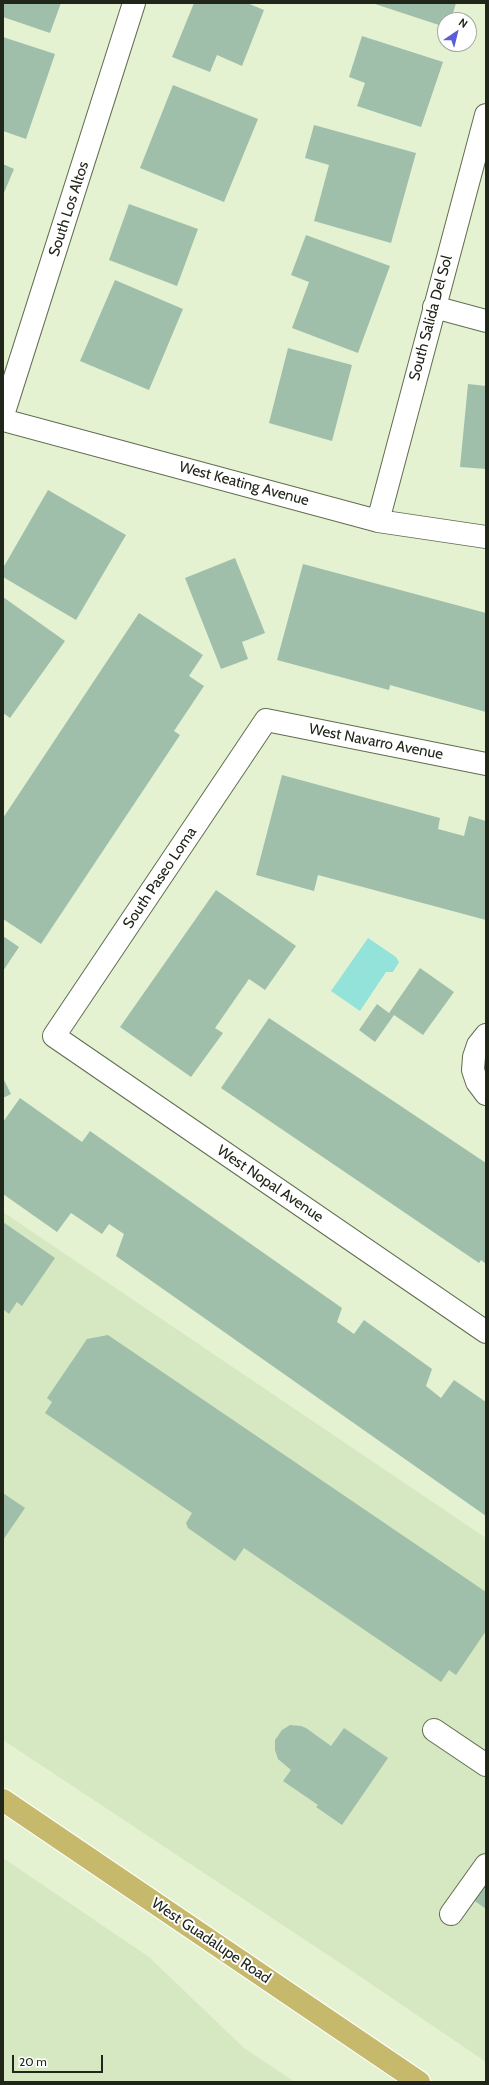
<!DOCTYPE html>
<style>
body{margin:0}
#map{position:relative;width:489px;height:2085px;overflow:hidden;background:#e4f2d2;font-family:Cabin,sans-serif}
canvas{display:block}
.frame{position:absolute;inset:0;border:4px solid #20261a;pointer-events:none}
.north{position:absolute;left:437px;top:12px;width:40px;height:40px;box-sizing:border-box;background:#fff;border:1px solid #a6a8a3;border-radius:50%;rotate:35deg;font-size:11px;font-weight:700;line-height:16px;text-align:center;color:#20261a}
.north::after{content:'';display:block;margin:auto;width:14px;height:18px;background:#5b5ed5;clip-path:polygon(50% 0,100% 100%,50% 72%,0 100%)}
.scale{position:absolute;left:12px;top:2055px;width:91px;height:18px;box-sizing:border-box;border:2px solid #20261a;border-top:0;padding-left:5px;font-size:12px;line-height:14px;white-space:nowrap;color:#20261a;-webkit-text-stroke:3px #fff;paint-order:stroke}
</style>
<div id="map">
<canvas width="489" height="2085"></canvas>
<div class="frame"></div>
<div class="north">N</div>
<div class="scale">20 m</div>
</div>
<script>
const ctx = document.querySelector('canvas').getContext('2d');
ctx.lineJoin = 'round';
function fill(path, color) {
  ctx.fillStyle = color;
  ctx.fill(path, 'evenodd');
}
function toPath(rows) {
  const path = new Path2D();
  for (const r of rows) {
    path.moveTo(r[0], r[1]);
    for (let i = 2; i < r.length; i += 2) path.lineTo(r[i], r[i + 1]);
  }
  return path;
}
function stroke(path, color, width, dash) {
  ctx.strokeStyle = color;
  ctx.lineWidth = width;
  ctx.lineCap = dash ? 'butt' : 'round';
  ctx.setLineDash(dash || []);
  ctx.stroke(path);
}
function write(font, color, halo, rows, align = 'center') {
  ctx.font = font + ' Cabin,sans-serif';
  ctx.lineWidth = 4;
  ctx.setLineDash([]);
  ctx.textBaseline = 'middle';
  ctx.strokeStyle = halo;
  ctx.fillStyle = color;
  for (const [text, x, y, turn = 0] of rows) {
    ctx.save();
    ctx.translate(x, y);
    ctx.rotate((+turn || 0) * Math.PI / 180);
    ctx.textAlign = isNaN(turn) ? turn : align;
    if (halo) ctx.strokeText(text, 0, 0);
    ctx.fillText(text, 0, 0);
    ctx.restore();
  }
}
fill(toPath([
 [3,1212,486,1538,486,2062,346,1967,3,1740],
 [3,1858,149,1957,244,2048,295,2082,3,2082]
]), '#d6e8c1');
fill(toPath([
 [368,938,396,957,399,962,393,972,386,972,360,1011,331,991]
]), '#93e3da');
fill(toPath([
 [3,3,61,3,50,33,3,17],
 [194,3,247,3,264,10,242,66,217,55,210,72,172,57],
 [372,3,456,3,451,20,445,20,445,27],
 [362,36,443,62,421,127,357,106,365,83,349,77],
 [3,37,55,54,26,139,3,131],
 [173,85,258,119,224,202,140,168],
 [314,125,416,153,391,243,314,221,329,165,305,158],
 [3,164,14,169,3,195],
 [129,204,198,229,177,286,109,260],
 [306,235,390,266,358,353,292,328,309,282,291,275],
 [115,280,183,309,149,390,80,361],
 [288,348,352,365,332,441,269,423],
 [468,384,486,386,486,469,460,467],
 [48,490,126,535,76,620,3,577,3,568],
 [235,558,265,633,242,642,248,659,221,669,185,578],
 [303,564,486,613,486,712,390,685,389,690,277,660],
 [3,597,65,641,10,718,3,713],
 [139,613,203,655,189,676,204,686,174,731,180,735,41,944,3,919,3,818],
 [282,775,440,818,438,829,464,836,469,816,486,821,486,920,318,875,314,891,256,875],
 [216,890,296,946,265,990,249,979,215,1028,223,1033,191,1077,120,1027],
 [3,936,19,947,3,971],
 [420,968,454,992,423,1035,394,1015,375,1042,359,1030,377,1004,389,1013],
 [269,1018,486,1163,486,1264,481,1260,479,1263,221,1088],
 [3,1078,11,1094,3,1098],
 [20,1098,82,1142,90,1131,342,1308,337,1322,354,1334,364,1320,432,1369,426,1386,441,1398,454,1380,486,1402,486,1516,116,1256,124,1234,109,1224,102,1234,71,1213,57,1232,3,1194,3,1122],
 [3,1222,55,1258,22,1306,17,1302,9,1314,3,1309],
 [108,1335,486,1592,486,1631,456,1675,449,1670,441,1682,244,1548,235,1561,188,1528,186,1523,192,1513,45,1413,52,1402,47,1398,87,1339],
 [3,1493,25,1508,3,1540],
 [290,1725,301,1726,306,1728,331,1746,344,1728,388,1758,342,1825,316,1807,318,1805,283,1781,291,1770,278,1759,275,1750,275,1740,282,1730],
 [482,1883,486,1886,486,1909,472,1899]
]), '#9fbfab');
const minor = toPath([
 [434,307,486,321],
 [3,415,134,3],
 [3,420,378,521,486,537],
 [378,521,486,115],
 [486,764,266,720,54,1036,486,1332],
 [486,1035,478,1045,474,1057,473,1070,477,1082,486,1094],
 [434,1730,486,1765],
 [451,1914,486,1865]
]);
const major = toPath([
 [3,1800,419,2082]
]);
stroke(minor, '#616d51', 24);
stroke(major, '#fff', 24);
stroke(minor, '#fff', 22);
stroke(major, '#c7b96c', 22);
write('15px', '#20261a', '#fff', [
 ["South Los Altos",69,209,-72],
 ["South Salida Del Sol",431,318,-75],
 ["West Keating Avenue",244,484,15],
 ["West Navarro Avenue",376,742,11],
 ["South Paseo Loma",160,878,-56],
 ["West Nopal Avenue",270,1184,34],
 ["West Guadalupe Road",211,1941,34]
]);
</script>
